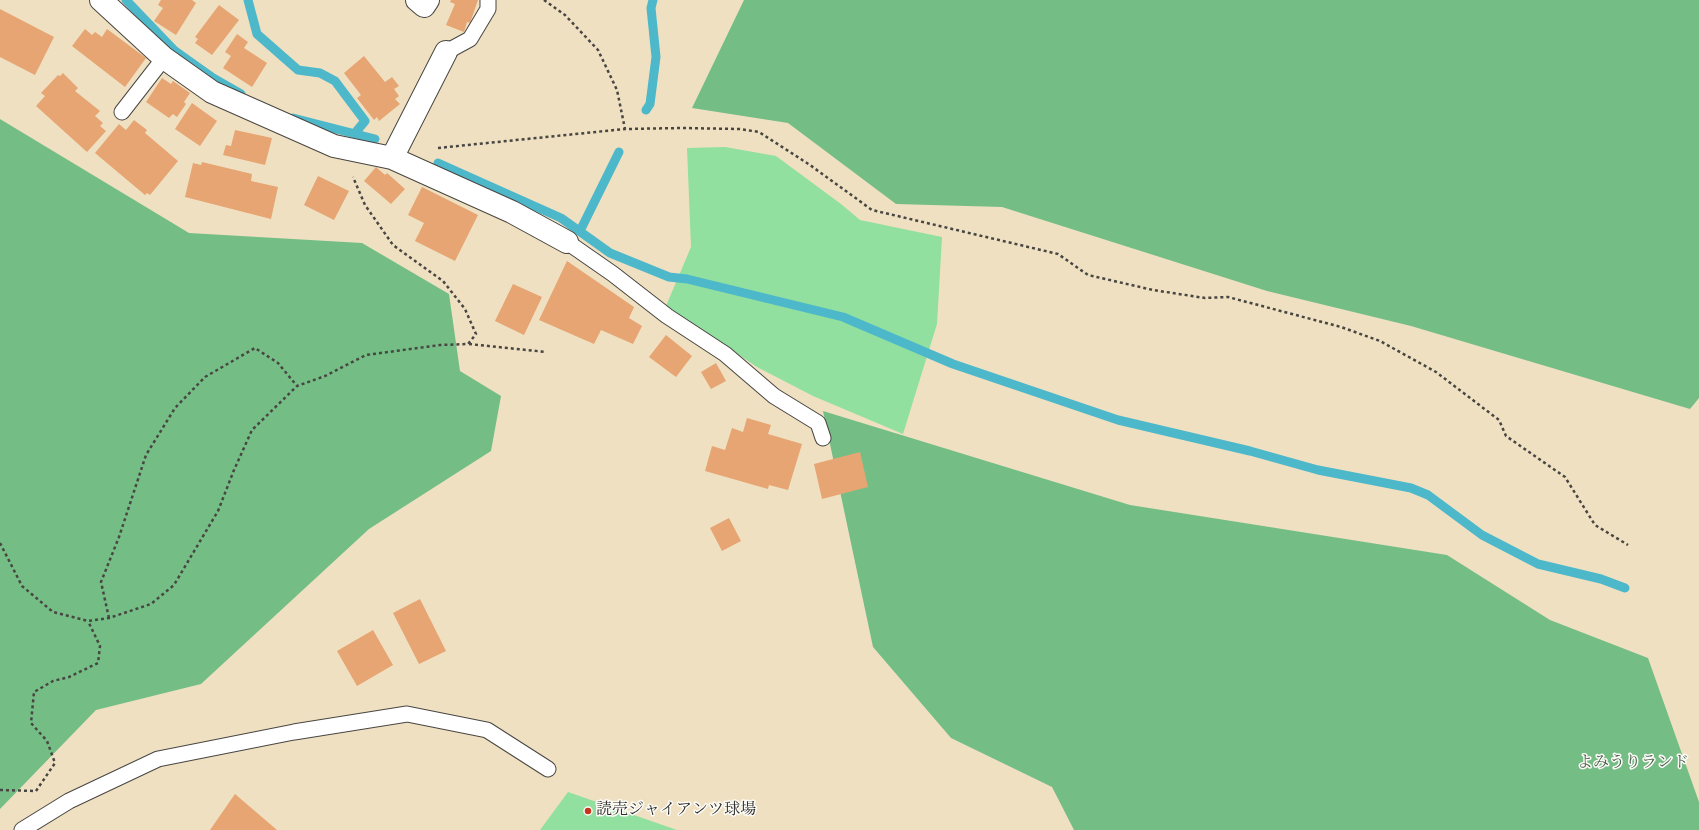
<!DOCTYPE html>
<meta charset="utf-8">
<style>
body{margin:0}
canvas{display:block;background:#efe0c1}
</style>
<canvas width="1699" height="830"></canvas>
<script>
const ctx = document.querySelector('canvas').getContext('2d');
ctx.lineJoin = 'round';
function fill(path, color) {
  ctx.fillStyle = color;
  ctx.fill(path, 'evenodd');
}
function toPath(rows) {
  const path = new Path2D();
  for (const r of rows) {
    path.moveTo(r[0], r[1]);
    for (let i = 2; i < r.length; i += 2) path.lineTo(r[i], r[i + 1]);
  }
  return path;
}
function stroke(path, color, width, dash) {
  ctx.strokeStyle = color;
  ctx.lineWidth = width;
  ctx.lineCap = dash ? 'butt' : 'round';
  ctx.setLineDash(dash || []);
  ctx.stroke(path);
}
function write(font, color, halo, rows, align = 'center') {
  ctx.font = font + ' "IM FELL English","Noto Serif JP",serif';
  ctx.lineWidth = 3;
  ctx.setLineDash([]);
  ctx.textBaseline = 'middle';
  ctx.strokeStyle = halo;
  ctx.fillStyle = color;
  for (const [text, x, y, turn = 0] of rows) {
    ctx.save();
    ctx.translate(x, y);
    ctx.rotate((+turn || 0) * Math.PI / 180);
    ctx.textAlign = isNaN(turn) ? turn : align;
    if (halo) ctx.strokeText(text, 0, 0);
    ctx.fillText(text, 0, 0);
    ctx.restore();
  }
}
fill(toPath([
 [725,147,776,156,841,204,860,220,942,237,937,324,903,434,813,396,757,367,666,306,691,247,687,148],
 [568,792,677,830,540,830]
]), '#91e09f');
fill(toPath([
 [744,0,1699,0,1699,398,1690,409,1411,326,1267,291,1002,207,896,204,788,123,692,108],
 [0,119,189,233,362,243,449,294,460,371,501,396,491,451,369,529,201,684,96,710,0,809],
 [823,411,1130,505,1447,555,1550,620,1648,658,1699,802,1699,830,1074,830,1052,787,951,738,873,647]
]), '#74be86');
stroke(toPath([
 [126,0,175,51,213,78,241,94],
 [248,0,257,34,298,70,320,73,335,81,365,121,355,133],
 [646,110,650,104,656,57,651,8,653,0],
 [293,118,375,139],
 [438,163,561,218,610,253,669,277,687,279,843,317,953,364,1118,420,1250,451,1318,470,1411,488,1428,495,1482,535,1538,564,1601,579,1625,588],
 [580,231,619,152]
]), '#4eb8cb', 9);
fill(toPath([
 [161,0,192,0,196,3,176,35,154,21,163,8,158,5],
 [451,0,478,0,470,23,467,22,464,32,446,25,455,4,450,2],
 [219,5,239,20,212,55,195,43,198,39,195,37],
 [0,9,54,37,35,75,0,57],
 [85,29,92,35,95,32,102,37,107,29,146,58,125,87,72,46],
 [237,34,248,42,244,48,267,63,252,87,223,68,231,56,225,52],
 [364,56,385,82,392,77,399,86,394,89,399,96,395,99,400,104,379,121,377,117,374,120,357,98,361,95,344,73],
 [63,73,78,88,75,91,100,111,95,116,103,123,100,126,106,131,87,152,36,106,45,96,41,93,58,75,60,76],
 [162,78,171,84,173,81,190,93,184,102,186,104,177,117,173,114,169,118,146,102],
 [192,103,217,121,200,146,175,129],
 [134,120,147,130,145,133,178,161,150,195,147,193,145,195,95,153,119,124,126,130],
 [235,130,272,138,265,165,223,155,226,145,231,146],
 [202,162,252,174,251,181,278,187,271,219,185,197,193,163,201,165],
 [376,167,385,175,387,173,405,189,391,204,364,181],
 [318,176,349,191,334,220,304,205],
 [422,187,478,215,455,261,415,241,424,223,408,215],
 [567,261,634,307,629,318,642,326,633,344,601,330,594,344,539,320],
 [513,284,542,297,524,335,495,321],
 [666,335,692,356,676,377,649,357],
 [716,363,726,381,711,389,701,372],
 [747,418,771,425,768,434,802,444,788,490,769,485,768,489,705,471,712,446,725,450,732,428,743,432],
 [860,452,868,487,822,499,814,464],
 [729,518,741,541,722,551,710,528],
 [420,599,446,651,419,664,393,613],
 [373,630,393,665,357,686,337,651],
 [235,794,277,830,210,830]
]), '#e6a572');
const lane = toPath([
 [446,52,470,39,488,9,488,0],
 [122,112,164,58],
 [567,242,613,274,667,316,725,354,774,396,818,423,823,438],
 [22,830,69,801,158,759,294,732,407,714,487,730,548,769]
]);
const street = toPath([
 [101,0,164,58,212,92,334,146,392,158,512,212,567,242],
 [417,0,424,6,428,0],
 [392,158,446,52]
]);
stroke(lane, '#484642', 17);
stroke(street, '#484642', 24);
stroke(toPath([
 [544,0,565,15,598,50,617,90,625,129],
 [438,148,625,129,682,128,740,129,759,132,810,165,872,210,1058,254,1088,275,1153,290,1205,298,1228,297,1341,327,1380,341,1436,372,1499,420,1506,436,1565,477,1595,525,1628,545],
 [469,344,546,352],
 [0,543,22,586,53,612,88,621,109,618,151,604,174,585,218,511,234,470,252,430,297,386,325,376,366,355,440,345,468,344,476,334,465,309,443,281,393,245,365,205,353,177],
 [109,618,101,582,119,537,146,455,175,408,205,377,255,348,278,363,297,386],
 [0,790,36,791],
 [36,791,55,763,47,741,31,723,34,692,53,681,69,677,98,663,100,646,88,621]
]), '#484642', 2.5, [3, 3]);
stroke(lane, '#fff', 15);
stroke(street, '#fff', 22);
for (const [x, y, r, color] of [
 [588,811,4,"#c8321e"]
]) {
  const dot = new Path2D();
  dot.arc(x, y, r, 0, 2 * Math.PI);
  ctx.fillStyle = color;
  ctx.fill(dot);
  stroke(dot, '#fdfcf7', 1.5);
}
write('16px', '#4a614e', '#fdfcf7', [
 ["よみうりランド",1633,764]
]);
write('16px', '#2b2b2b', '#fdfcf7', [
 ["読売ジャイアンツ球場",596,811]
], 'left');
</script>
